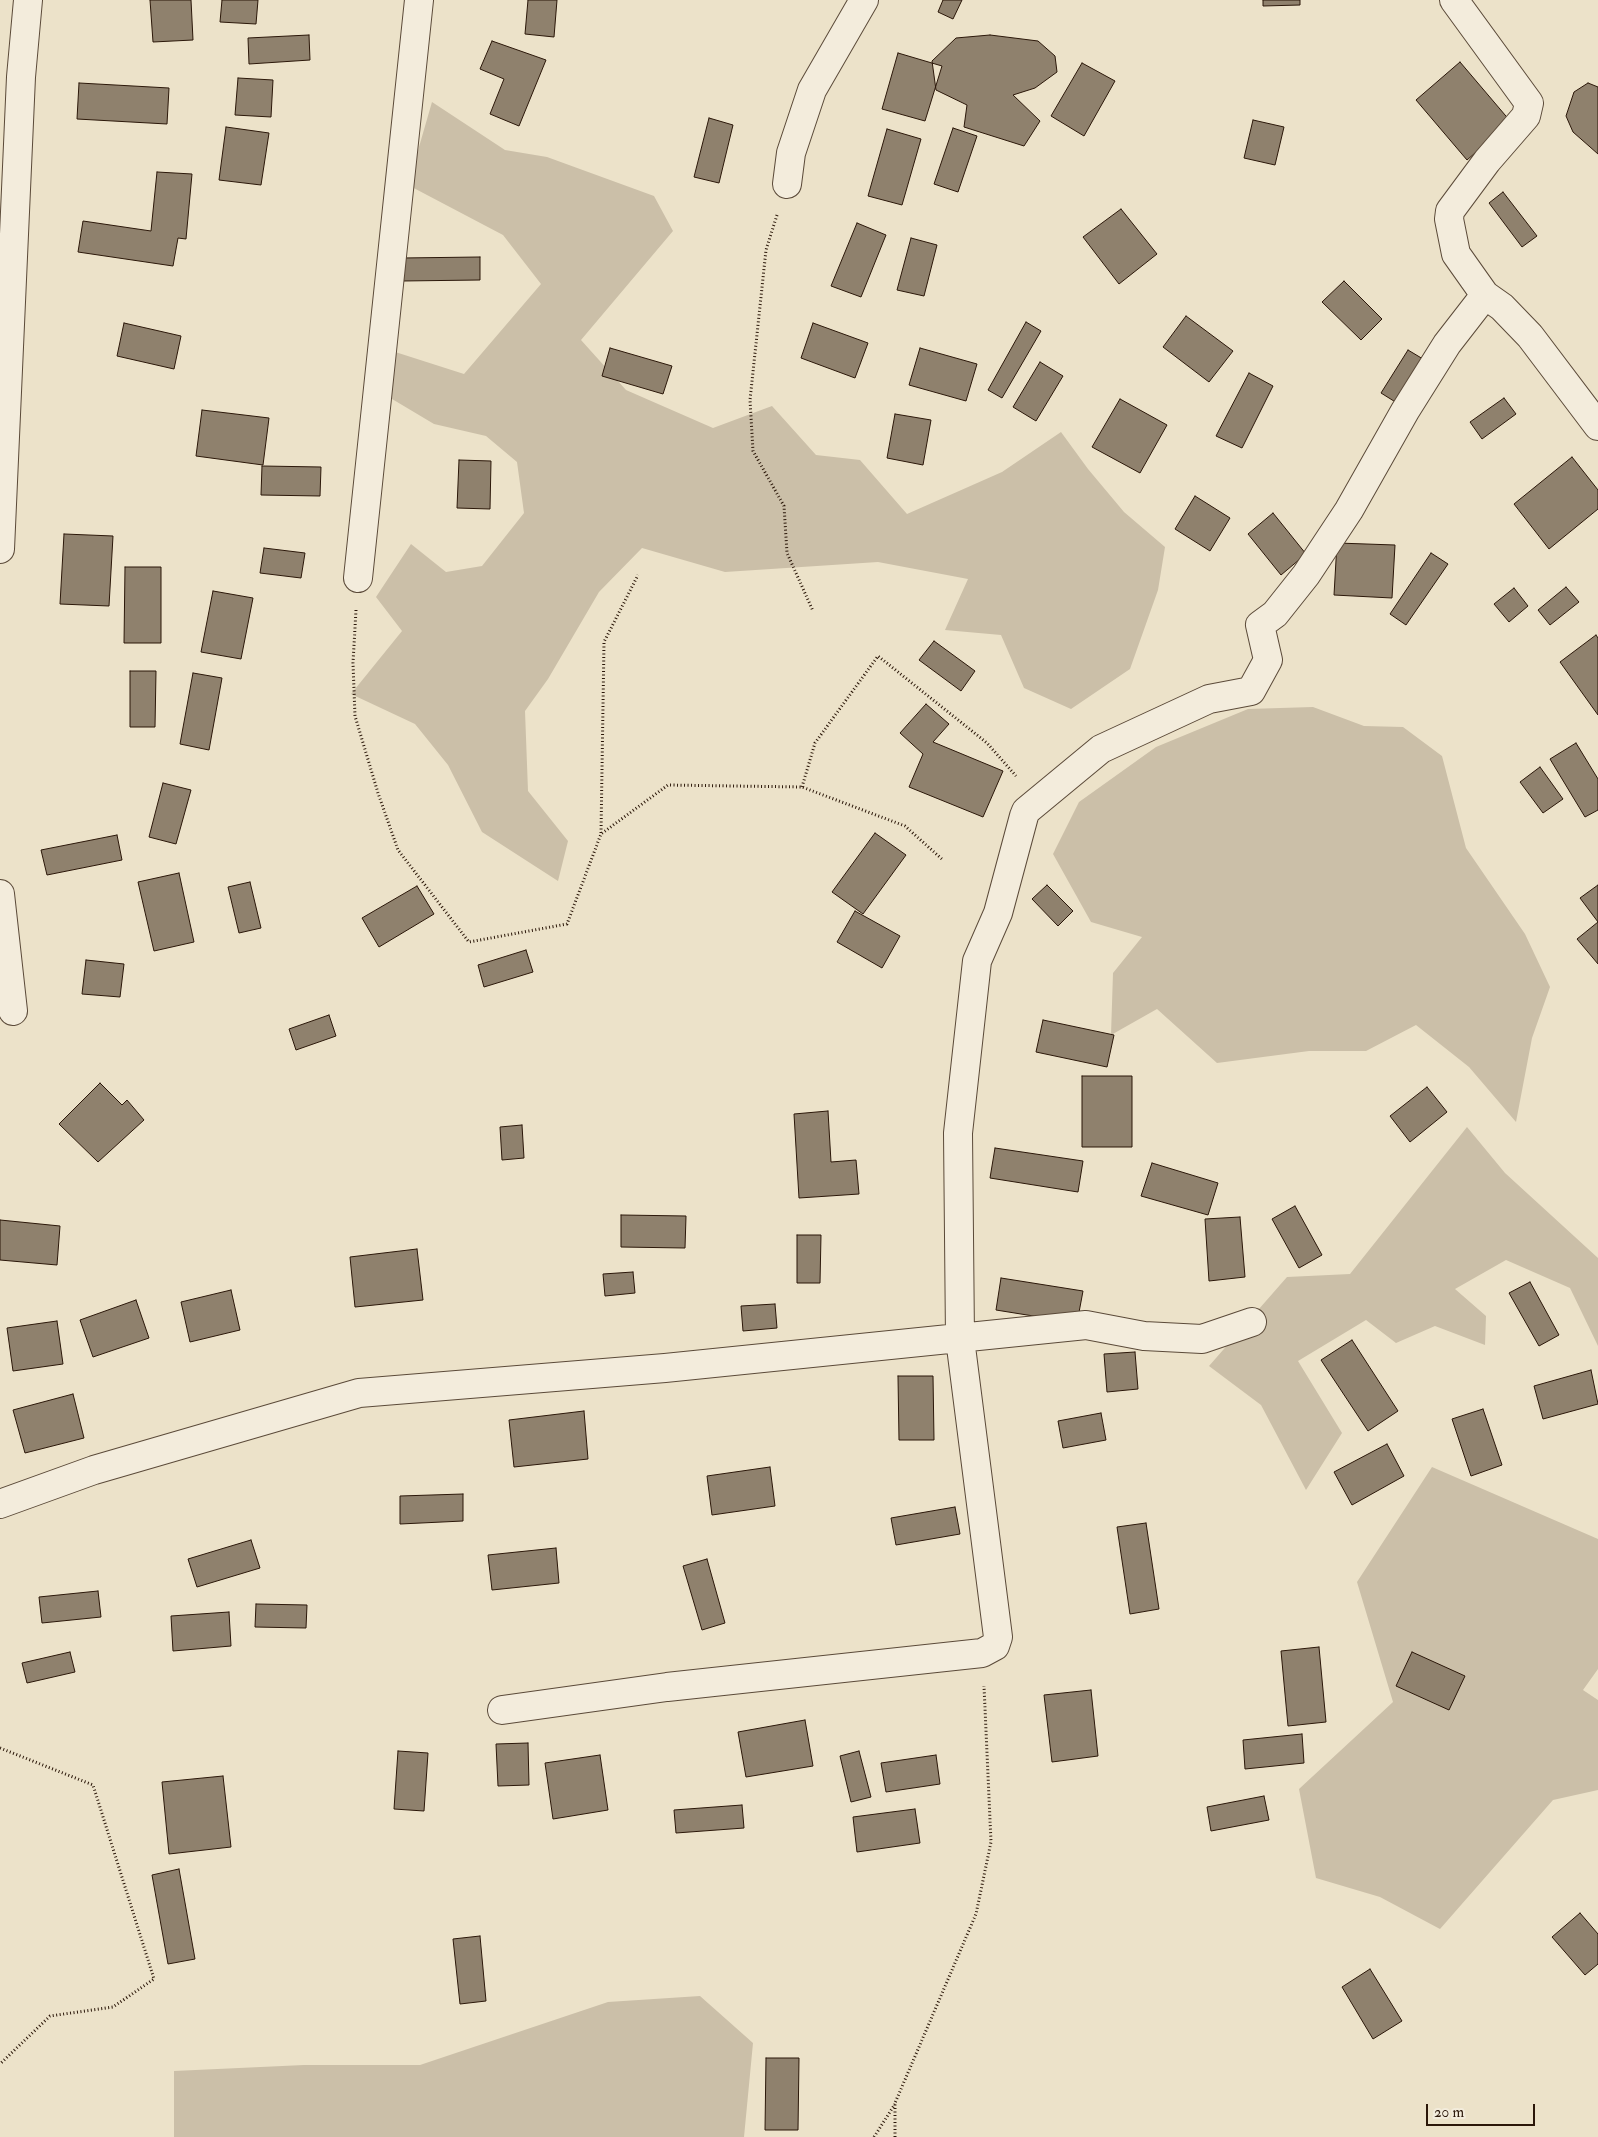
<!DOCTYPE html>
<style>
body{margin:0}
#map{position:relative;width:1598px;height:2137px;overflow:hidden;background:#ece2c9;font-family:"IM FELL Double Pica",serif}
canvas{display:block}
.scale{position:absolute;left:1426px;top:2104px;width:109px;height:22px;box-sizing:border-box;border:2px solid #2b1709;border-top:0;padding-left:6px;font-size:15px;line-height:18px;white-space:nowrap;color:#2b1709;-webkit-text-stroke:4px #f3ecdc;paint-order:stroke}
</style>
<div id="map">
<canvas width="1598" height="2137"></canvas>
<div class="scale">20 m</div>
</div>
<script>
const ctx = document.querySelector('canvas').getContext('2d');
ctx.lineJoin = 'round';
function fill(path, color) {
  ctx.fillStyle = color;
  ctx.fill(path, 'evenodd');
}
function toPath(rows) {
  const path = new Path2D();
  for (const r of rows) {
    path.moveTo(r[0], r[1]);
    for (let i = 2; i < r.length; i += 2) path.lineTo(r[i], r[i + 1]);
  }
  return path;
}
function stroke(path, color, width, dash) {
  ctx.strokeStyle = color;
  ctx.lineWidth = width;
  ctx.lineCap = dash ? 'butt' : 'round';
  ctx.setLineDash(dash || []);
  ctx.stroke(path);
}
fill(toPath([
 [432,102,505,150,547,157,654,196,673,231,581,340,626,390,713,428,772,406,816,455,860,460,907,514,1002,472,1061,432,1088,469,1124,512,1165,547,1158,590,1130,669,1071,709,1024,688,1001,635,945,630,968,579,878,562,725,572,642,548,599,592,548,679,525,711,528,791,568,841,558,881,482,832,448,765,415,724,351,694,402,631,376,597,411,544,446,572,482,566,524,513,517,462,486,436,434,424,382,393,389,350,464,374,541,284,503,235,408,185],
 [1313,707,1364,726,1403,727,1442,756,1466,848,1525,934,1550,987,1532,1038,1516,1122,1469,1067,1416,1025,1366,1051,1309,1051,1217,1063,1157,1009,1111,1035,1113,973,1142,937,1091,922,1053,854,1079,802,1156,747,1248,709],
 [1467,1127,1505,1173,1598,1258,1598,1346,1570,1288,1506,1260,1455,1289,1486,1316,1485,1345,1435,1326,1396,1343,1366,1320,1298,1361,1342,1433,1306,1490,1261,1405,1209,1366,1287,1277,1350,1274],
 [1432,1467,1598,1539,1598,1669,1583,1690,1598,1700,1598,1790,1553,1800,1440,1929,1380,1897,1316,1878,1299,1789,1393,1702,1357,1582],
 [700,1996,753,2043,744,2137,174,2137,174,2071,304,2065,420,2065,608,2002]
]), '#cbbfa8');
const building = toPath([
 [150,0,191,0,193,40,153,42,150,0],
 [222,0,258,0,256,24,220,22,222,0],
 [528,0,557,0,554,37,525,34,528,0],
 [943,0,962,0,953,19,938,12,943,0],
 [1263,0,1300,0,1300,5,1263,6,1263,0],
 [309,35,310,60,249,64,248,38,309,35],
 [990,35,1038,41,1055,56,1057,72,1035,88,1013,95,1040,121,1024,146,964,127,967,105,936,90,932,61,956,38,990,35],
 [492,41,546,60,519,126,490,114,504,79,480,69,492,41],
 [898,53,942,66,925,121,882,109,898,53],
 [1460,62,1511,122,1467,160,1416,100,1460,62],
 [1082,63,1115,81,1084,136,1051,116,1082,63],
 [238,78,273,80,271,117,235,115,238,78],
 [79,83,169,88,167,124,77,119,79,83],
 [1588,83,1598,87,1598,154,1573,132,1566,116,1574,92,1588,83],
 [709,118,733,125,719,183,694,177,709,118],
 [1253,120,1284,127,1275,165,1244,158,1253,120],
 [226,127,269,133,261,185,219,180,226,127],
 [953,128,977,136,958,192,934,184,953,128],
 [887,129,921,139,902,205,868,196,887,129],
 [157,172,192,174,186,239,178,238,173,266,78,252,83,221,151,231,157,172],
 [1503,192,1537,236,1522,247,1489,203,1503,192],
 [1121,209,1157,254,1119,284,1083,237,1121,209],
 [857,223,886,235,861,297,831,286,857,223],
 [911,238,937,245,924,296,897,290,911,238],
 [480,257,480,280,402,281,402,258,480,257],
 [1344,281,1382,319,1361,340,1322,302,1344,281],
 [1186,316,1233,351,1209,382,1163,347,1186,316],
 [1026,322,1041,331,1002,398,988,390,1026,322],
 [124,323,181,336,174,369,117,356,124,323],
 [813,323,868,343,855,378,801,358,813,323],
 [610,348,672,366,663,394,602,376,610,348],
 [920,348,977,364,966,401,909,385,920,348],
 [1408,350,1423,359,1397,403,1381,393,1408,350],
 [1040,362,1063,376,1036,421,1013,407,1040,362],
 [1249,373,1273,386,1242,448,1216,436,1249,373],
 [1504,398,1516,414,1482,439,1470,422,1504,398],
 [1120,399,1167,425,1140,473,1092,447,1120,399],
 [202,410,269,418,263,465,196,456,202,410],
 [895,414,931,420,923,465,887,458,895,414],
 [1572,457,1598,490,1598,509,1549,549,1514,504,1572,457],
 [459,460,491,461,490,509,457,508,459,460],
 [262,466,321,467,320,496,261,495,262,466],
 [1195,496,1230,518,1210,551,1175,529,1195,496],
 [1273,513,1306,554,1281,575,1248,534,1273,513],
 [64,534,113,536,109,606,60,604,64,534],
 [1337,543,1395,545,1392,598,1334,595,1337,543],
 [264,548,305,553,301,578,260,573,264,548],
 [1431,553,1448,564,1406,625,1390,614,1431,553],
 [125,567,161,567,161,643,124,643,125,567],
 [1566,587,1579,602,1550,625,1538,610,1566,587],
 [1514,588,1528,606,1509,622,1494,604,1514,588],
 [213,591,253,598,241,659,201,652,213,591],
 [1596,635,1598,638,1598,715,1560,662,1596,635],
 [934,641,975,671,961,691,919,660,934,641],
 [130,671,156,671,155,727,130,727,130,671],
 [193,673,222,678,209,750,180,744,193,673],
 [926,704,949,724,933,742,1003,771,983,817,909,787,923,754,900,733,926,704],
 [1576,743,1598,779,1598,810,1585,817,1550,759,1576,743],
 [1540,767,1563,799,1543,813,1520,782,1540,767],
 [163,783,191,790,176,844,149,837,163,783],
 [875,833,906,855,863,914,832,892,875,833],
 [117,835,122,860,47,875,41,850,117,835],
 [179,873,194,942,154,951,138,882,179,873],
 [250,882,261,928,239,933,228,887,250,882],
 [1047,885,1073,911,1058,926,1032,899,1047,885],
 [1598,885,1598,922,1580,898,1598,885],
 [417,886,434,914,379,947,362,918,417,886],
 [855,911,900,936,882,968,837,942,855,911],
 [1598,922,1598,964,1577,939,1598,922],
 [526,950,533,972,484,987,478,965,526,950],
 [86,960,124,964,120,997,82,994,86,960],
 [329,1015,336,1036,296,1050,289,1029,329,1015],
 [1043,1020,1114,1035,1107,1067,1036,1052,1043,1020],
 [1082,1076,1132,1076,1132,1147,1082,1147,1082,1076],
 [100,1083,122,1105,127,1100,144,1120,98,1162,59,1124,100,1083],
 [1427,1087,1447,1112,1410,1142,1390,1116,1427,1087],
 [828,1111,831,1162,856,1160,859,1194,799,1198,794,1114,828,1111],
 [522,1125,524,1158,502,1160,500,1127,522,1125],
 [995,1148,1083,1161,1078,1192,990,1178,995,1148],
 [1152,1163,1218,1183,1208,1215,1141,1196,1152,1163],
 [1295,1206,1322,1255,1299,1268,1272,1219,1295,1206],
 [621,1215,686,1216,685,1248,621,1247,621,1215],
 [1240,1217,1245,1277,1209,1281,1205,1219,1240,1217],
 [0,1220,60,1226,57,1265,0,1260,0,1220],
 [797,1235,821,1235,820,1283,797,1283,797,1235],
 [417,1249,423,1300,355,1307,350,1257,417,1249],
 [633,1272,635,1293,605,1296,603,1274,633,1272],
 [1001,1278,1083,1291,1077,1323,996,1310,1001,1278],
 [1530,1282,1559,1335,1539,1346,1509,1293,1530,1282],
 [231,1290,240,1330,190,1342,181,1302,231,1290],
 [136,1300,149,1338,93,1357,80,1320,136,1300],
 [775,1304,777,1328,743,1331,741,1306,775,1304],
 [57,1321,63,1364,13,1371,7,1328,57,1321],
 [1352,1340,1398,1411,1368,1431,1321,1360,1352,1340],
 [1135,1352,1138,1389,1107,1392,1104,1354,1135,1352],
 [1591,1370,1598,1404,1543,1419,1534,1386,1591,1370],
 [898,1376,933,1376,934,1440,899,1440,898,1376],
 [73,1394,84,1438,25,1453,13,1410,73,1394],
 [1483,1409,1502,1465,1471,1476,1452,1419,1483,1409],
 [584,1411,588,1459,514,1467,509,1420,584,1411],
 [1101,1413,1106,1440,1063,1448,1058,1421,1101,1413],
 [1387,1444,1404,1476,1352,1505,1334,1472,1387,1444],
 [770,1467,775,1506,712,1515,707,1476,770,1467],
 [463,1494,463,1521,400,1524,400,1496,463,1494],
 [955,1507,960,1534,896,1545,891,1518,955,1507],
 [1146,1523,1159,1609,1130,1614,1117,1527,1146,1523],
 [251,1540,260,1568,197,1587,188,1559,251,1540],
 [556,1548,559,1583,492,1590,488,1555,556,1548],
 [707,1559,725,1623,702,1630,683,1566,707,1559],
 [98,1591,101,1617,42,1623,39,1597,98,1591],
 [256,1604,307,1605,306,1628,255,1627,256,1604],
 [229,1612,231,1646,173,1651,171,1616,229,1612],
 [1319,1647,1326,1722,1288,1726,1281,1651,1319,1647],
 [70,1652,75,1672,27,1683,22,1663,70,1652],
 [1412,1652,1465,1676,1449,1710,1396,1686,1412,1652],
 [1091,1690,1098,1756,1052,1762,1044,1695,1091,1690],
 [805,1720,813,1766,746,1777,738,1732,805,1720],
 [1302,1734,1304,1763,1245,1769,1243,1740,1302,1734],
 [528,1743,529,1785,498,1786,496,1744,528,1743],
 [398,1751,428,1753,424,1811,394,1809,398,1751],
 [859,1751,871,1797,851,1802,840,1756,859,1751],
 [600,1755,608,1810,553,1819,545,1763,600,1755],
 [936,1755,940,1784,886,1792,881,1763,936,1755],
 [223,1776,231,1847,169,1854,162,1782,223,1776],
 [1264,1796,1269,1820,1211,1831,1207,1807,1264,1796],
 [742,1805,744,1828,676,1833,674,1810,742,1805],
 [915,1809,920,1843,857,1852,853,1817,915,1809],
 [179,1869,195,1959,168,1964,152,1875,179,1869],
 [1580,1913,1598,1934,1598,1964,1585,1975,1552,1937,1580,1913],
 [480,1936,486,2001,460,2004,453,1939,480,1936],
 [1370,1969,1402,2021,1373,2039,1342,1987,1370,1969],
 [766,2058,799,2058,798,2130,765,2130,766,2058]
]);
fill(building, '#8f816d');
stroke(building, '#2b1709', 1);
const street = toPath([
 [1454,0,1529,103,1526,116,1487,161,1450,211,1449,219,1456,254,1485,295,1502,307,1530,336,1598,426],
 [787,184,791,153,812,90,864,0],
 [0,549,21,77,28,0],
 [358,578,419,0],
 [0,894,13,1011],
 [0,1504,94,1470,359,1393,665,1368,1086,1325,1144,1336,1202,1339,1252,1322],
 [502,1710,667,1687,982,1653,995,1646,998,1637,960,1339,958,1133,977,961,998,913,1024,816,1026,811,1101,749,1209,699,1251,691,1268,660,1260,625,1275,614,1306,575,1349,510,1405,411,1447,344,1485,295]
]);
stroke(street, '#5b4a39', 30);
stroke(toPath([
 [777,215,766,250,750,400,753,451,784,506,787,553,813,611],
 [356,610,353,663,355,716,378,793,398,850,469,942,567,924,601,834,668,785,802,787,905,826,943,860],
 [802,787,815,743,878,656,987,743,1016,776],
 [601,833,604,642,638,575],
 [0,1748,93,1785,154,1979,113,2007,50,2016,0,2064],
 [874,2137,895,2104],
 [895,2137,895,2103,976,1914,991,1842,984,1686]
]), '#2b1709', 3, [1, 2.5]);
stroke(street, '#f3ecdc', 28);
</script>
